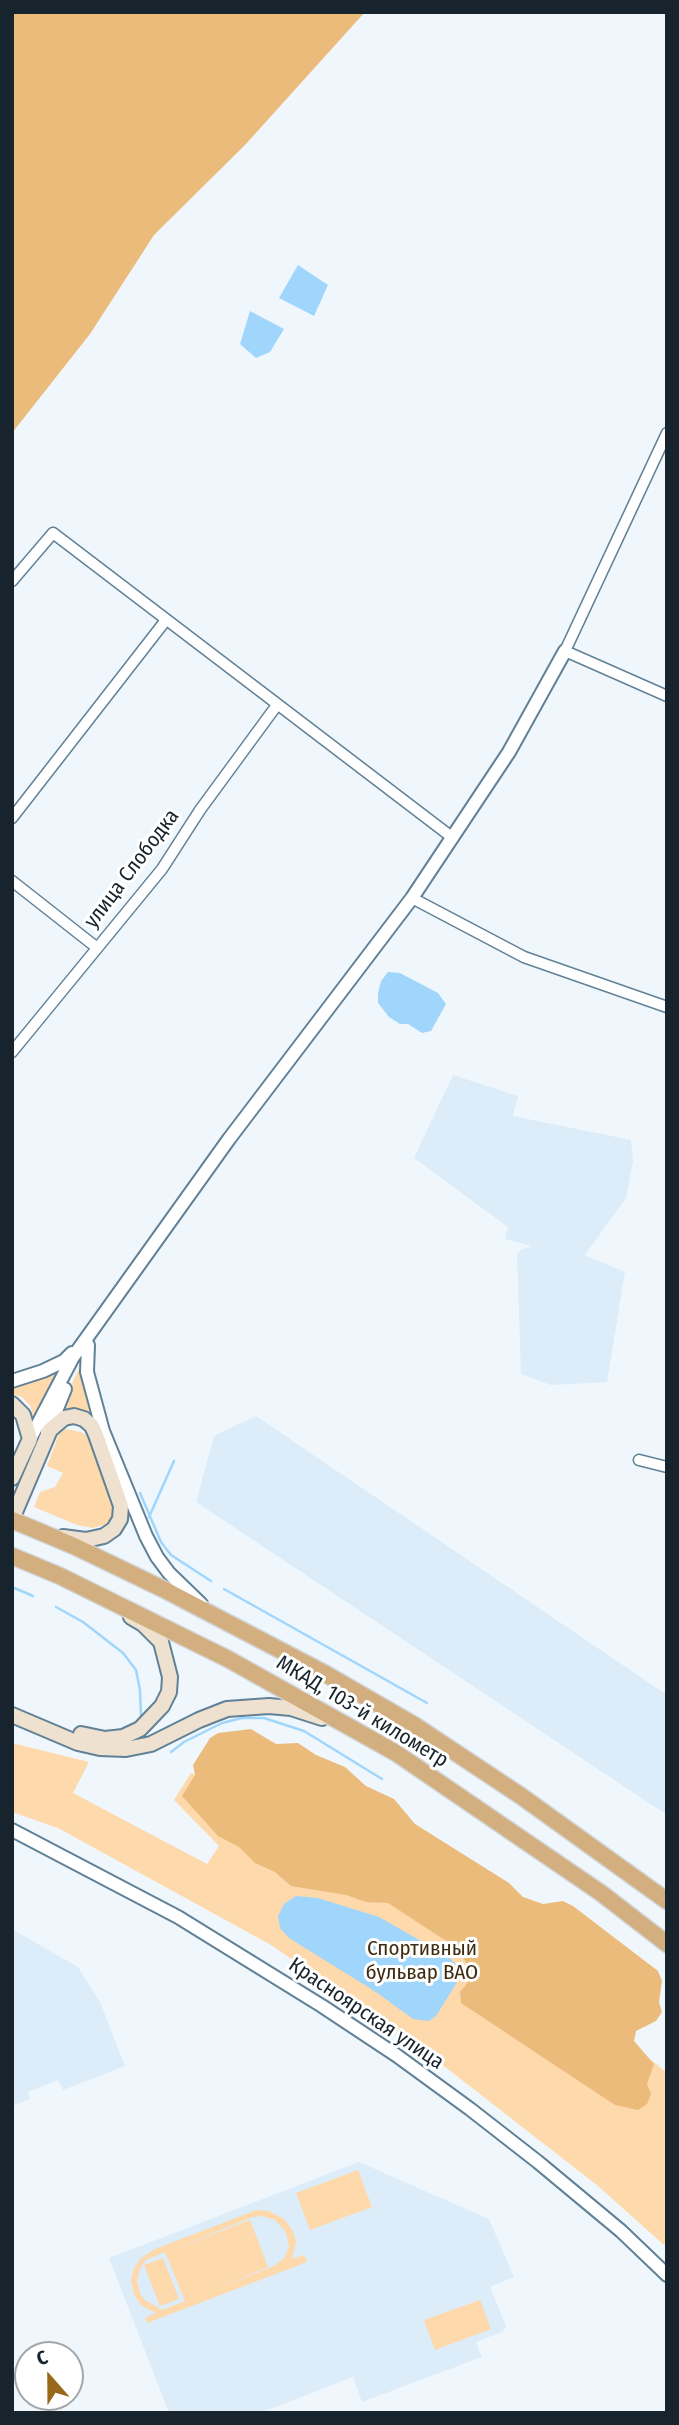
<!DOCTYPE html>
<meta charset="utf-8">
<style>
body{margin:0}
#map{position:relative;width:679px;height:2425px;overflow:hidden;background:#f0f7fc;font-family:"Fira Sans Condensed",sans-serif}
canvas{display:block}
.frame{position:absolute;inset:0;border:14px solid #17242d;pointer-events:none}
.north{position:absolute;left:14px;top:2341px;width:70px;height:70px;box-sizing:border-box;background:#fff;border:2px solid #a2a7ab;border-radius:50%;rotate:339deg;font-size:19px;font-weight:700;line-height:28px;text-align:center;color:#17242d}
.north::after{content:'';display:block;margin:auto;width:24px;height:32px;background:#99681a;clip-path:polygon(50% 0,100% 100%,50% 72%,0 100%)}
</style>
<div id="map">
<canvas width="679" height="2425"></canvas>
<div class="frame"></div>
<div class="north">С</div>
</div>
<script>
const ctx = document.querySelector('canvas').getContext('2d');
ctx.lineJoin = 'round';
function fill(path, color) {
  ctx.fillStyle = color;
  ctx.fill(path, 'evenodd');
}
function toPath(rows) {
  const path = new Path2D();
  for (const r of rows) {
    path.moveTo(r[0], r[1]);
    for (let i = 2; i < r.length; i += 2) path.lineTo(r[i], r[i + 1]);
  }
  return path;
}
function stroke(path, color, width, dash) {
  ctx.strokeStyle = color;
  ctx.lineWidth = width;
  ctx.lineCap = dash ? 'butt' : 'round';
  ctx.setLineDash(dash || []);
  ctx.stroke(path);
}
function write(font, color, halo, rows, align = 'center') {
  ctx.font = font + ' "Fira Sans Condensed",sans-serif';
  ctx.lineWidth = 6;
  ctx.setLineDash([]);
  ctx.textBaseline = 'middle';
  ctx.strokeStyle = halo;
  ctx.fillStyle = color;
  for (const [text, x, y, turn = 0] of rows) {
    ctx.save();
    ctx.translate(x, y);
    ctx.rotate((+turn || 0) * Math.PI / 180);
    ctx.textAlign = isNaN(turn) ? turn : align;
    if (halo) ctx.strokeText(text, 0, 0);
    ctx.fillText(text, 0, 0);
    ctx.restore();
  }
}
fill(toPath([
 [453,1075,518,1096,513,1116,631,1140,633,1162,626,1198,585,1255,625,1272,607,1382,551,1385,521,1374,517,1255,520,1250,532,1246,505,1239,508,1227,414,1158],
 [256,1416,667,1695,667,1815,196,1502,214,1436],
 [12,1929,78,1967,100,2002,125,2066,63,2090,58,2080,28,2092,30,2099,12,2106],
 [359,2162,489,2219,514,2277,490,2287,506,2326,502,2332,476,2342,482,2357,362,2402,353,2377,260,2413,169,2413,109,2258]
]), '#dcecf9');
fill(toPath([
 [63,1367,34,1420,31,1407,22,1397,12,1394,12,1386],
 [79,1368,89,1403,95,1417,84,1410,72,1409,60,1411],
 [66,1429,81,1432,92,1439,113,1504,113,1516,104,1525,93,1528,77,1525,34,1507,40,1492,55,1487,63,1473,47,1466,59,1434],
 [12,1743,89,1762,73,1793,207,1864,219,1846,174,1800,191,1773,371,1845,617,2032,667,2073,667,2243,664,2245,598,2186,417,2045,271,1945,58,1828,12,1812],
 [358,2170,372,2207,310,2230,296,2193],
 [256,2210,269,2211,284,2219,293,2231,296,2242,292,2259,304,2255,307,2262,147,2323,145,2318,156,2313,142,2306,134,2295,131,2280,134,2268,141,2258,153,2250],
 [262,2216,275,2220,286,2232,289,2247,284,2258,274,2266,215,2289,268,2267,250,2220,172,2250,253,2217],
 [165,2252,185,2301,162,2310,145,2300,140,2294,137,2281,140,2268,146,2260],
 [163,2258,179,2299,160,2306,144,2265],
 [480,2300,491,2329,435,2350,424,2320]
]), '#fed9ab');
fill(toPath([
 [12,12,365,12,245,145,154,235,90,334,12,433],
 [251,1729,276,1744,298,1743,316,1755,345,1767,366,1786,394,1799,415,1824,509,1883,523,1897,543,1904,563,1901,573,1906,658,1971,662,1981,659,2002,662,2012,656,2021,636,2031,634,2041,654,2064,647,2084,651,2094,647,2104,638,2110,615,2105,461,2003,460,1992,474,1975,457,1948,388,1903,366,1902,346,1895,291,1886,275,1872,255,1863,239,1847,218,1836,182,1796,195,1775,193,1765,210,1738,218,1733]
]), '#ebbb7c');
fill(toPath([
 [298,265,328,285,314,316,279,298],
 [250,311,284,329,270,352,256,358,240,344],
 [388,972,400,973,438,993,446,1004,431,1031,422,1033,408,1024,400,1024,389,1017,378,1003,378,993,381,981],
 [296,1896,318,1898,379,1917,449,1957,457,1966,461,1976,436,2016,429,2021,413,2019,376,1992,289,1938,280,1928,278,1916,284,1904]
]), '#a0d6fc');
stroke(toPath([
 [140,1493,161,1542,171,1555,211,1581],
 [149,1517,174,1461],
 [12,1587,33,1596],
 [224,1589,427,1703],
 [56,1607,83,1622,123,1653,136,1670,140,1690,141,1716],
 [171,1752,184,1742,222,1723,242,1718,264,1718,304,1731,382,1779]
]), '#a0d6fc', 2.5);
const minor = toPath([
 [667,433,565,651,667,696],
 [12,581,53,533,453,838],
 [12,818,166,620],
 [12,881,96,947],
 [412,898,524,957,667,1007],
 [12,1052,162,869,200,810,277,705],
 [639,1460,667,1467]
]);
const tertiary = toPath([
 [88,1345,87,1372,103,1431,146,1536,157,1557,169,1573,201,1604],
 [12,1381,43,1371,64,1361,72,1353],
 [47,1433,65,1389],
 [30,1439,73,1357,229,1139,412,898,509,752,565,651],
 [12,1830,178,1917,322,2006,396,2055,470,2109,538,2162,621,2231,667,2275]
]);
const secondary = toPath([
 [12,1404,23,1415,30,1439,12,1478],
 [12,1519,50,1430,64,1418,74,1416,84,1419,92,1426,96,1435,121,1506,120,1519,114,1529,104,1536,86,1540,63,1537],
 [12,1715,78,1743,100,1748,126,1749,151,1744,199,1720,227,1709,269,1706,291,1708,322,1718],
 [81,1734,105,1739,123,1737,140,1729,162,1706,169,1692,170,1677,161,1642,143,1624,131,1617]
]);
const trunk = toPath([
 [12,1520,74,1546,165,1590,324,1673,414,1725,521,1796,667,1901],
 [12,1556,60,1576,228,1659,396,1753,601,1893,667,1944]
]);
stroke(minor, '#618197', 13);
stroke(tertiary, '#618197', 16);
stroke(secondary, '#618197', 18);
stroke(trunk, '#d1d3d5', 19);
stroke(minor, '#fff', 10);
stroke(tertiary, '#fff', 12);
stroke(secondary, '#eee1cf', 14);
stroke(trunk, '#d3af7f', 16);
write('21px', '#17242d', '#fff', [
 ["улица Слободка",132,869,-53],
 ["МКАД, 103-й километр",362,1712,31],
 ["Красноярская улица",366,2014,34]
]);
write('21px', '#3f2b0f', '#fff', [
 ["Спортивный",422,1949],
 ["бульвар ВАО",422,1973]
]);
</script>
